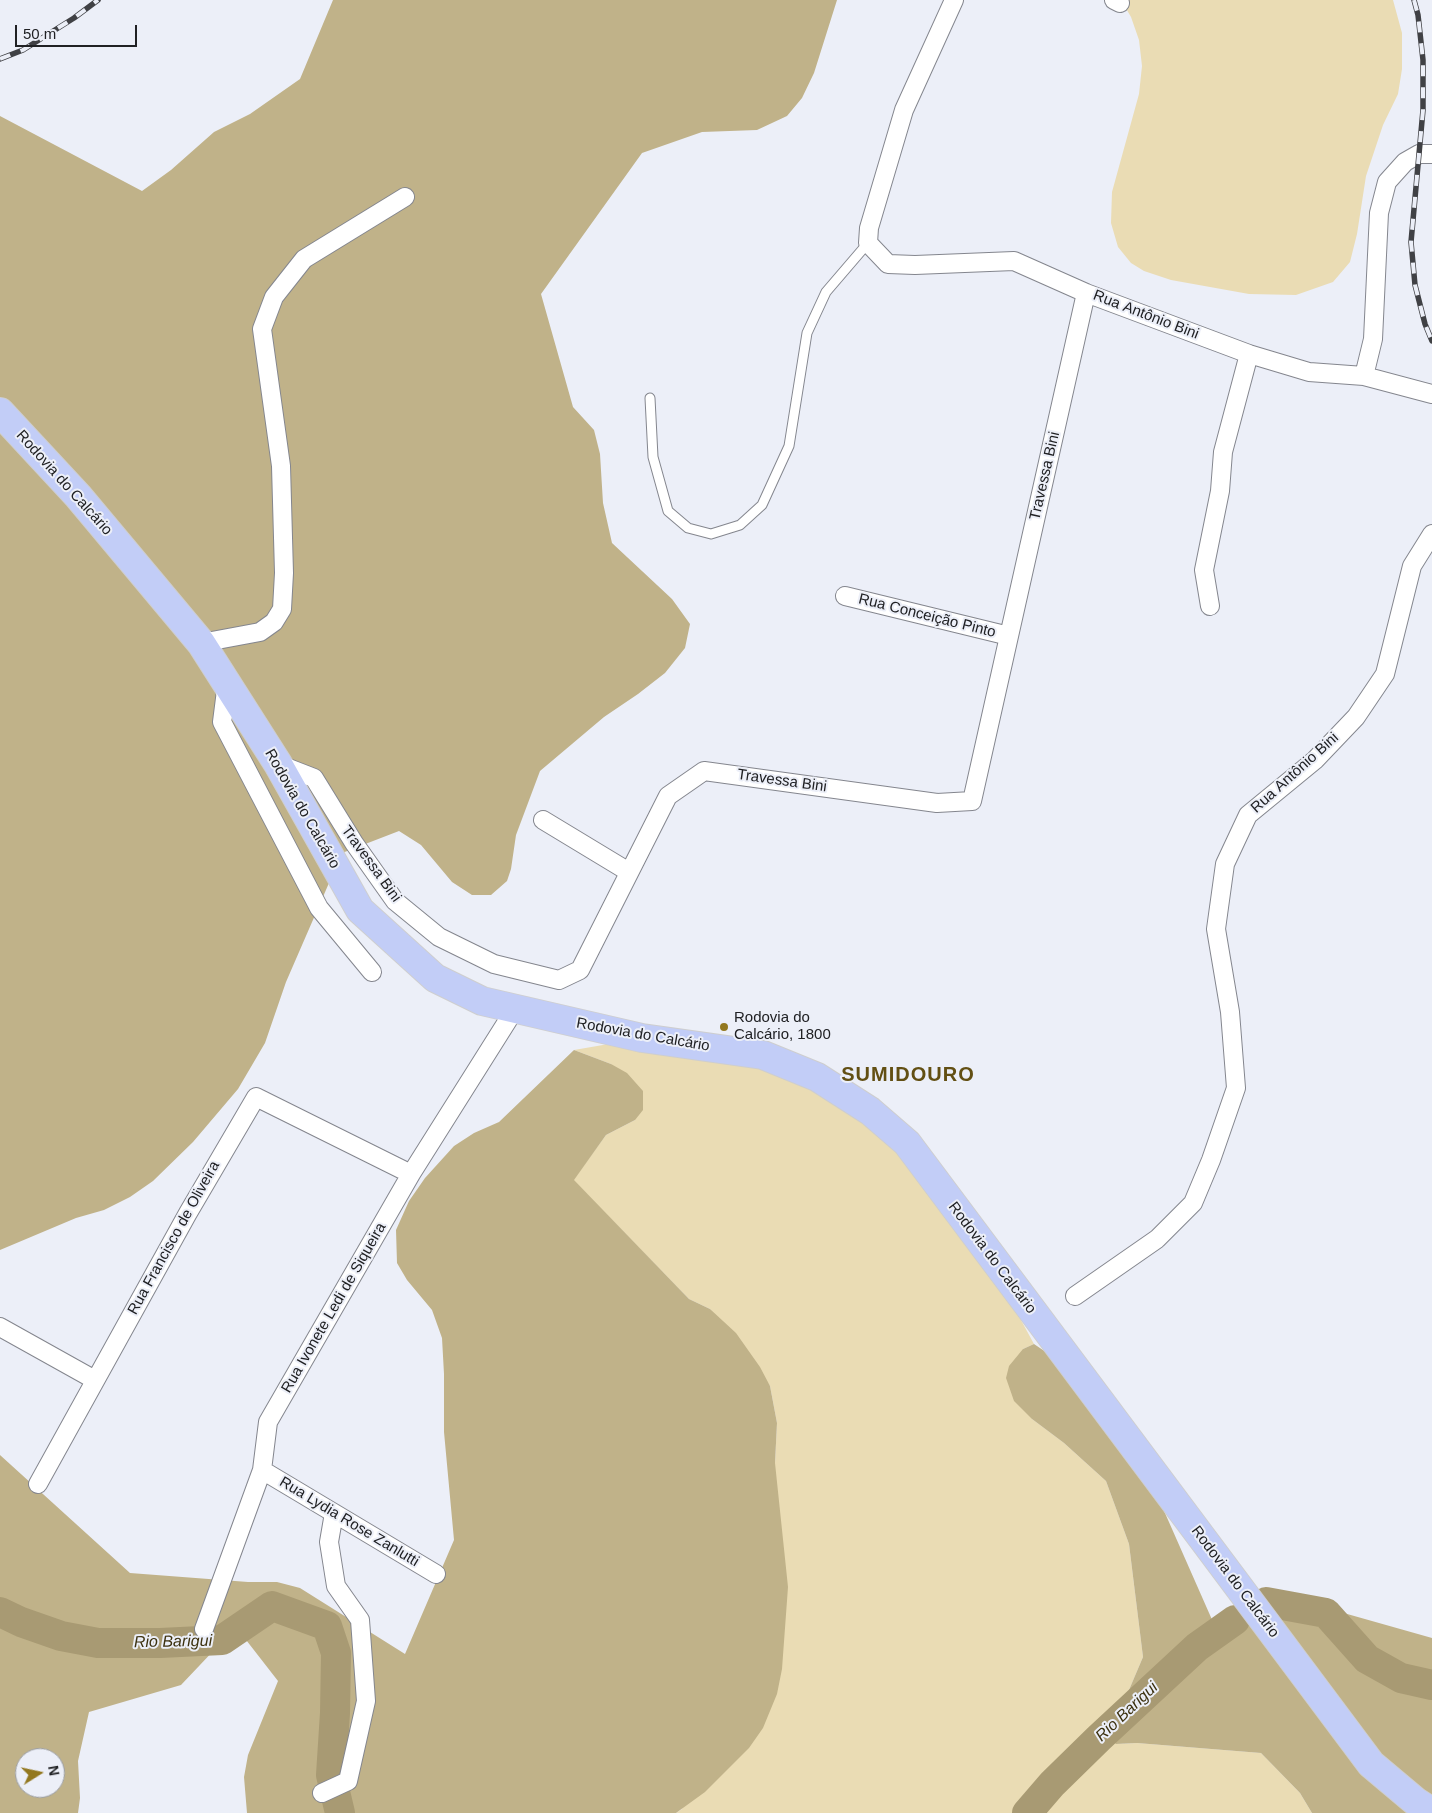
<!DOCTYPE html>
<meta charset="utf-8">
<style>
body{margin:0}
#map{position:relative;width:1432px;height:1813px;overflow:hidden;background:#eceff8;font-family:Arial,sans-serif}
canvas{display:block}
.north{position:absolute;left:15px;top:1748px;width:50px;height:50px;box-sizing:border-box;background:#eceff8;border:1px solid #9a9da3;border-radius:50%;rotate:80deg;font-size:14px;font-weight:700;line-height:20px;text-align:center;color:#202124}
.north::after{content:'';display:block;margin:auto;width:18px;height:22px;background:#93781f;clip-path:polygon(50% 0,100% 100%,50% 72%,0 100%)}
.scale{position:absolute;left:15px;top:25px;width:122px;height:22px;box-sizing:border-box;border:2px solid #202124;border-top:0;padding-left:6px;font-size:15px;line-height:18px;white-space:nowrap;color:#202124;-webkit-text-stroke:4px #eceff8;paint-order:stroke}
</style>
<div id="map">
<canvas width="1432" height="1813"></canvas>
<div class="north">N</div>
<div class="scale">50 m</div>
</div>
<script>
const ctx = document.querySelector('canvas').getContext('2d');
ctx.lineJoin = 'round';
function fill(path, color) {
  ctx.fillStyle = color;
  ctx.fill(path, 'evenodd');
}
function toPath(rows) {
  const path = new Path2D();
  for (const r of rows) {
    path.moveTo(r[0], r[1]);
    for (let i = 2; i < r.length; i += 2) path.lineTo(r[i], r[i + 1]);
  }
  return path;
}
function stroke(path, color, width, dash) {
  ctx.strokeStyle = color;
  ctx.lineWidth = width;
  ctx.lineCap = dash ? 'butt' : 'round';
  ctx.setLineDash(dash || []);
  ctx.stroke(path);
}
function write(font, color, halo, rows, align = 'center') {
  ctx.font = font + ' Arial,sans-serif';
  ctx.lineWidth = 4;
  ctx.setLineDash([]);
  ctx.textBaseline = 'middle';
  ctx.strokeStyle = halo;
  ctx.fillStyle = color;
  for (const [text, x, y, turn = 0] of rows) {
    ctx.save();
    ctx.translate(x, y);
    ctx.rotate((+turn || 0) * Math.PI / 180);
    ctx.textAlign = isNaN(turn) ? turn : align;
    if (halo) ctx.strokeText(text, 0, 0);
    ctx.fillText(text, 0, 0);
    ctx.restore();
  }
}
fill(toPath([
 [1121,0,1393,0,1402,33,1402,69,1398,94,1383,125,1366,176,1357,234,1350,262,1333,282,1296,295,1249,294,1171,280,1144,271,1131,263,1118,247,1111,223,1112,192,1139,94,1142,66,1139,40,1131,17],
 [626,1041,776,1066,884,1132,1010,1300,1034,1344,1023,1349,1032,1419,1064,1443,1106,1481,1129,1544,1143,1657,1109,1737,1117,1744,1137,1743,1261,1753,1300,1793,1312,1813,676,1813,682,1809,775,1463,777,1423,770,1386,710,1309,689,1299,573,1180,606,1135,635,1120,611,1064,574,1050]
]), '#eadcb4');
fill(toPath([
 [333,0,837,0,814,73,802,98,787,116,757,130,702,132,642,153,541,294,573,407,594,430,600,454,603,503,612,543,672,599,690,624,685,648,665,673,638,694,604,717,540,771,516,835,511,869,507,881,491,895,472,895,452,882,421,845,399,831,342,853,286,982,265,1043,238,1089,193,1142,153,1181,130,1197,104,1210,76,1218,0,1250,0,116,142,191,171,170,214,132,250,114,300,79],
 [574,1050,611,1064,627,1073,643,1091,643,1110,635,1120,606,1135,574,1180,689,1299,710,1309,736,1333,760,1367,770,1386,777,1423,775,1463,788,1587,782,1669,777,1694,763,1728,749,1748,705,1792,676,1813,247,1813,244,1777,248,1755,278,1681,236,1627,181,1685,89,1712,78,1761,80,1798,78,1813,0,1813,0,1455,130,1573,248,1582,277,1582,300,1588,405,1654,454,1540,444,1432,444,1374,442,1338,432,1310,407,1280,397,1263,396,1230,409,1201,425,1178,454,1146,474,1133,499,1122],
 [25,1758,55,1758,55,1788,25,1788],
 [1034,1344,1065,1365,1161,1504,1217,1631,1326,1608,1432,1638,1432,1813,1312,1813,1300,1793,1261,1753,1137,1743,1116,1744,1109,1737,1143,1657,1129,1544,1106,1481,1064,1443,1032,1419,1014,1401,1006,1378,1009,1366,1023,1349]
]), '#c0b289');
stroke(toPath([
 [1266,1602,1326,1613,1367,1659,1401,1678,1432,1685],
 [0,1612,21,1622,61,1636,98,1643,160,1643,222,1640,272,1606,327,1626,336,1653,335,1713,331,1775,340,1813],
 [1027,1813,1052,1784,1099,1738,1197,1647,1235,1620]
]), '#a89a73', 30);
const service = toPath([
 [650,398,653,457,668,511,688,528,711,534,740,525,762,505,789,446,807,333,826,292,868,243]
]);
const minor = toPath([
 [954,0,904,110,869,228,868,243,888,264,915,265,1014,261,1086,293,1249,354,1309,372,1364,376,1432,394],
 [1114,0,1120,3],
 [1364,376,1373,339,1379,213,1387,182,1405,162,1419,154,1432,154],
 [845,596,1009,636],
 [1210,606,1204,570,1220,491,1223,452,1249,354],
 [201,643,260,632,274,622,282,609,284,573,281,466,262,329,274,297,304,259,405,197],
 [227,683,222,722,319,908,372,972],
 [278,764,314,778,354,843,395,901,439,937,494,964,559,980,580,970,668,796,704,771,937,803,972,801,1086,293],
 [543,820,629,872],
 [1075,1296,1157,1239,1193,1203,1211,1160,1236,1088,1230,1012,1216,929,1225,864,1248,815,1315,760,1356,717,1385,674,1412,566,1432,534],
 [0,1327,95,1380],
 [262,1470,436,1574],
 [38,1484,188,1213,256,1097,411,1174],
 [204,1629,262,1470,268,1422,411,1174,515,1009],
 [322,1793,348,1781,366,1701,360,1620,336,1586,329,1542,334,1513]
]);
const primary = toPath([
 [0,412,78,496,201,643,278,764,360,910,435,978,482,1001,642,1038,763,1055,817,1077,870,1111,907,1143,1371,1764,1415,1801,1432,1812]
]);
stroke(service, '#84868e', 11);
stroke(minor, '#84868e', 20);
stroke(primary, '#cececf', 30);
stroke(service, '#fff', 9);
stroke(minor, '#fff', 18);
stroke(primary, '#c2cdf7', 28);
const rail = toPath([
 [1414,0,1418,15,1423,60,1423,110,1411,242,1415,285,1425,324,1432,341],
 [0,59,23,50,74,18,98,0]
]);
stroke(rail, '#404145', 5.5);
stroke(rail, '#eceff8', 4, [11]);
for (const [x, y, r, color] of [
 [724,1027,5,"#93781f"]
]) {
  const dot = new Path2D();
  dot.arc(x, y, r, 0, 2 * Math.PI);
  ctx.fillStyle = color;
  ctx.fill(dot);
  stroke(dot, '#eceff8', 2);
}
write('15px', '#202124', '#eceff8', [
 ["Rua Antônio Bini",1146,315,21],
 ["Travessa Bini",1045,476,-77],
 ["Rodovia do Calcário",64,483,48],
 ["Rua Conceição Pinto",927,616,14],
 ["Rua Antônio Bini",1295,773,-42],
 ["Travessa Bini",782,781,8],
 ["Rodovia do Calcário",302,809,60],
 ["Travessa Bini",371,864,54],
 ["Rodovia do Calcário",643,1035,10],
 ["Rua Francisco de Oliveira",174,1238,-61],
 ["Rodovia do Calcário",992,1258,53],
 ["Rua Ivonete Ledi de Siqueira",334,1308,-60],
 ["Rua Lydia Rose Zanlutti",349,1522,31],
 ["Rodovia do Calcário",1235,1582,53]
]);
write('15px', '#202124', '#eceff8', [
 ["Rodovia do",734,1018],
 ["Calcário, 1800",734,1035]
], 'left');
write('italic 16px', '#3c310f', '#eceff8', [
 ["Rio Barigui",173,1642,-1],
 ["Rio Barigui",1127,1712,-43]
]);
ctx.letterSpacing = '1px';
write('bold 20px', '#624f13', '#eceff8', [
 ["SUMIDOURO",908,1075]
]);
ctx.letterSpacing = '0px';
</script>
